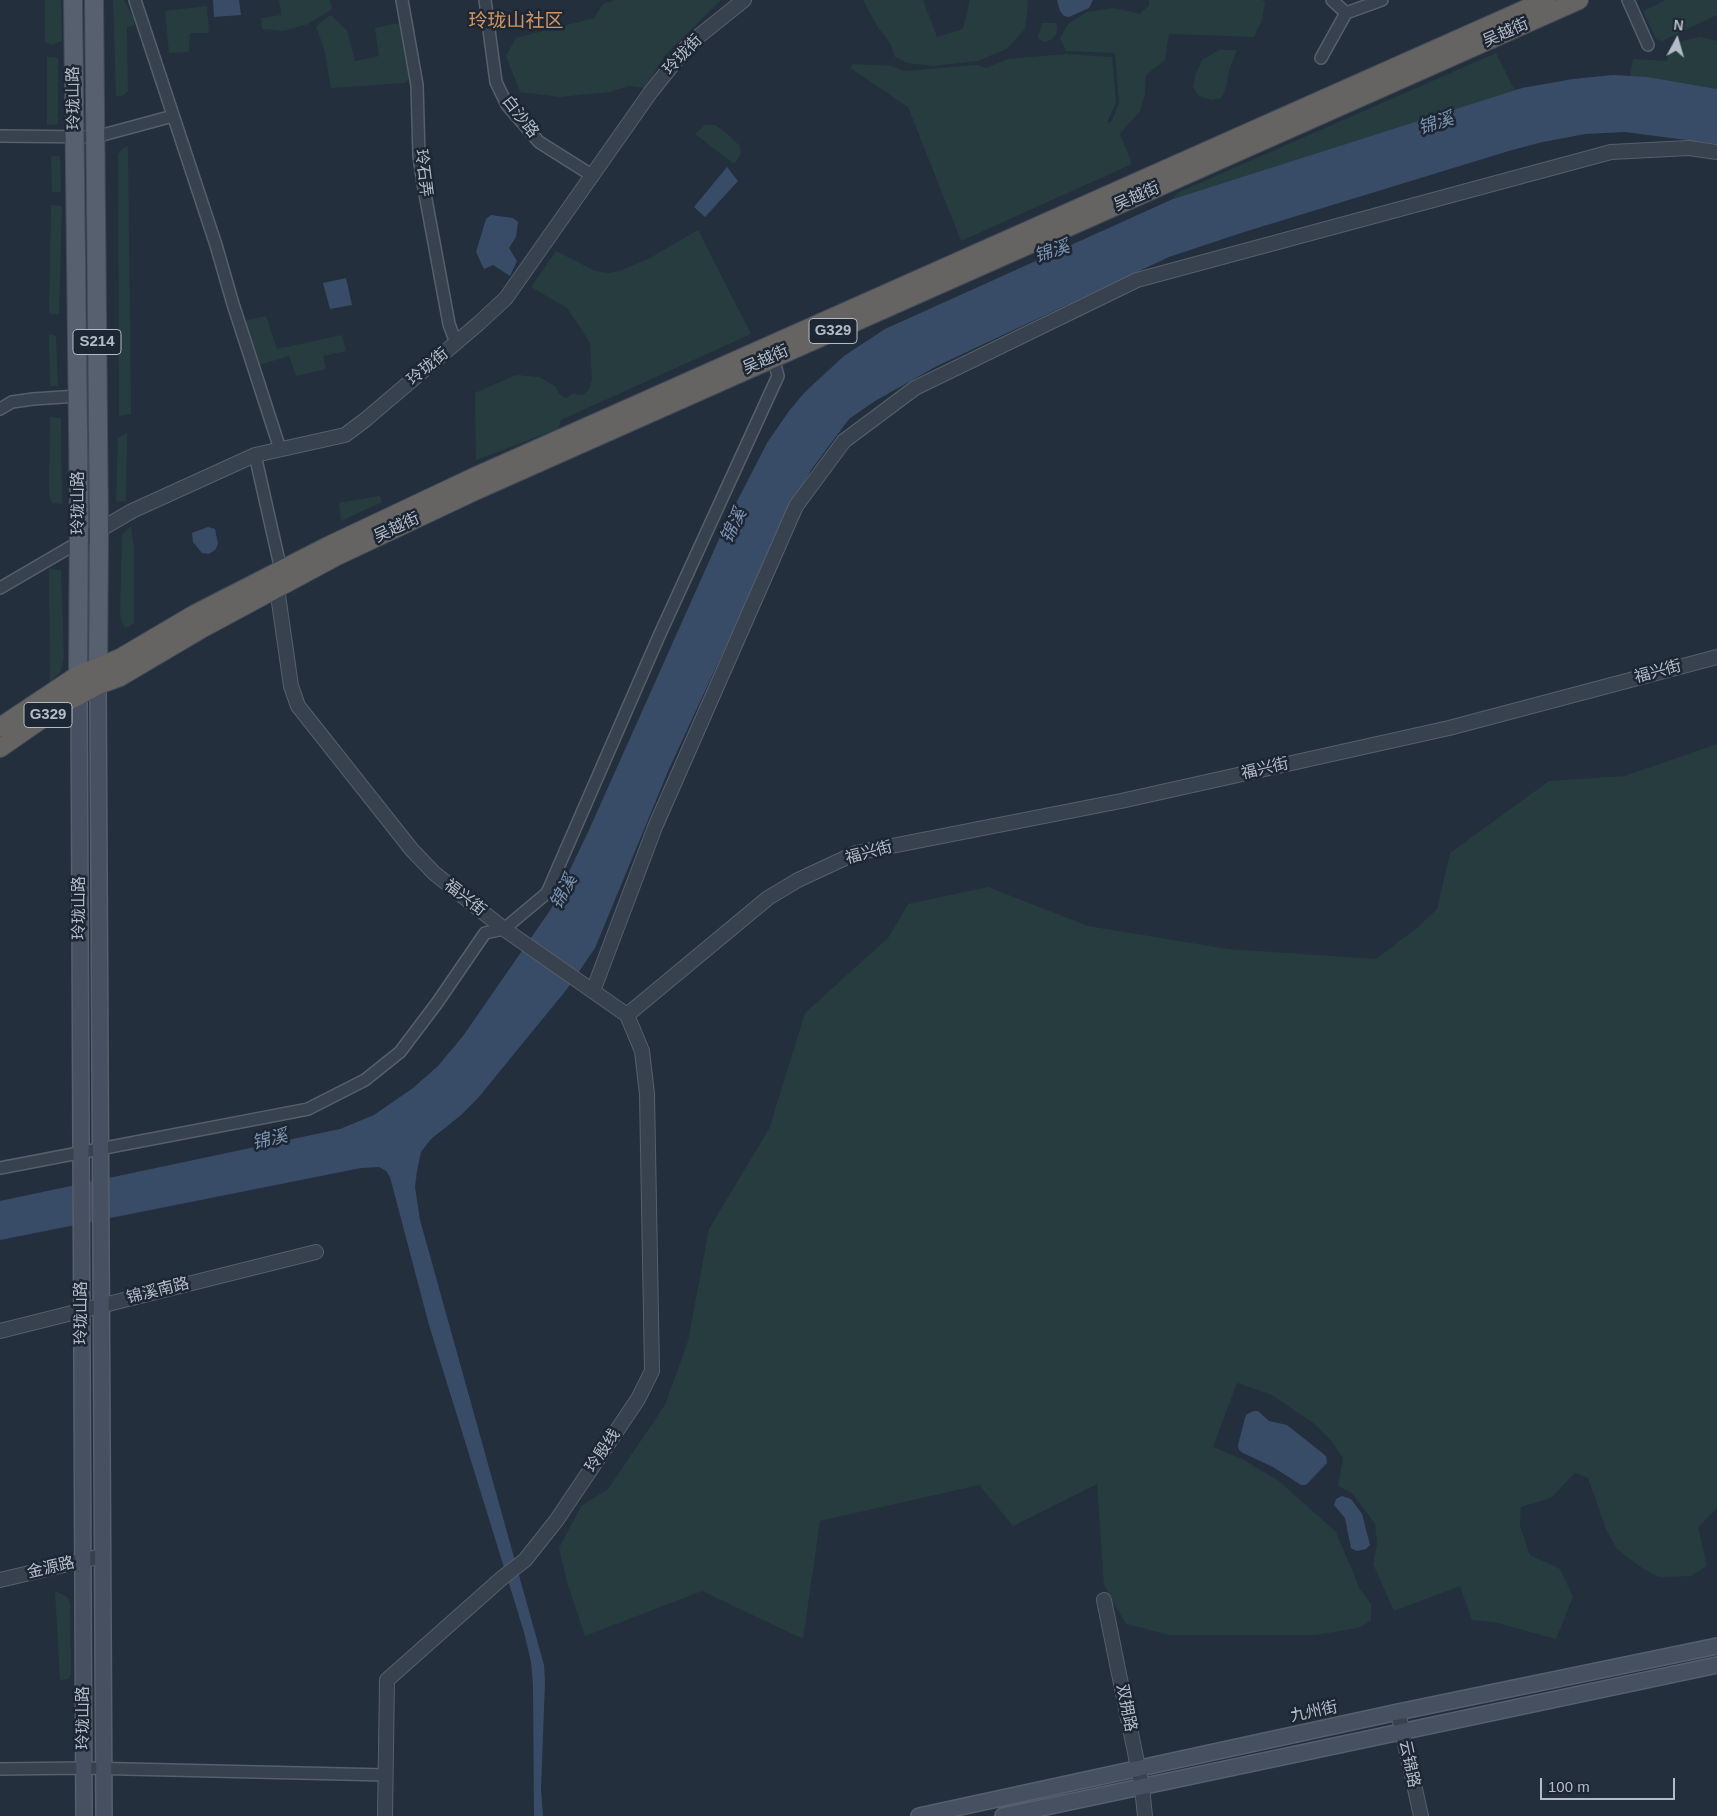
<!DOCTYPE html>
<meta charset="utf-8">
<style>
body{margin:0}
#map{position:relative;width:1717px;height:1816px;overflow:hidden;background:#242f3e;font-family:Helvetica,sans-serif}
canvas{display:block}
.north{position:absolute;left:1652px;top:15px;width:50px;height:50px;-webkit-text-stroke:4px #1d2633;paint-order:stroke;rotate:6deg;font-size:14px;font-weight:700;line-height:20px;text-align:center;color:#b4bcc9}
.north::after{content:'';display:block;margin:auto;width:18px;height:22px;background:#b4bcc9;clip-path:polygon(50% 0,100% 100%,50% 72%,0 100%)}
.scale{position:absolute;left:1540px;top:1778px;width:135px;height:22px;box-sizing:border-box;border:2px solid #b4bcc9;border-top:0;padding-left:6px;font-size:15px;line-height:18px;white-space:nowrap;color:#b4bcc9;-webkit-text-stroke:4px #1d2633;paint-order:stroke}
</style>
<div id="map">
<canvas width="1717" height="1816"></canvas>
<div class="north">N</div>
<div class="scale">100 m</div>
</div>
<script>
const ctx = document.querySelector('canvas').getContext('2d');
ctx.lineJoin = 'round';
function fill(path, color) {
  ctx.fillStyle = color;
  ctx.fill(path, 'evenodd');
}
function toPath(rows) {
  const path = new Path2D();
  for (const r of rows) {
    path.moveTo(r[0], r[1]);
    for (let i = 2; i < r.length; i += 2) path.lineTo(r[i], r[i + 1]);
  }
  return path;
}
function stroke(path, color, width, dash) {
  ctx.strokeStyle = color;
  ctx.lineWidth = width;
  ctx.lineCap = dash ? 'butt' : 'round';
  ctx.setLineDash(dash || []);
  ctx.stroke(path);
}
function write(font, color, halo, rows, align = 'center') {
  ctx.font = font + ' Helvetica,"Noto Sans SC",sans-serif';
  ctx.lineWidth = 5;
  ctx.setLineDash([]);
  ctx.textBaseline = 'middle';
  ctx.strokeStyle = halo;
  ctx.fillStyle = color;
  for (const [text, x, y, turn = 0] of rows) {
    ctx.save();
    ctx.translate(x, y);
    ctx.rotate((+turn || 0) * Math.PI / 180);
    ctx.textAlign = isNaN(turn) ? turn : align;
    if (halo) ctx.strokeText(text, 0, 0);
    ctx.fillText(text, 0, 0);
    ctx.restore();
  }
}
fill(toPath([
 [45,0,61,0,62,41,52,45,45,42],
 [113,0,124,0,134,19,134,26,127,27,128,91,122,96,116,96],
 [279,0,330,0,332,9,308,24,283,31,262,29,261,18,281,15],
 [616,0,721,0,665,55,645,88,629,86,610,92,560,97,520,92,506,56,516,38,594,18,603,4],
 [863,0,923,0,937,37,963,29,970,0,1027,0,1028,5,1025,29,1007,49,977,61,933,66,907,63,895,57,890,43,877,26],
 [1149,0,1262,0,1265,2,1262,20,1254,37,1169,34,1165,60,1146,75,1145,95,1140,111,1120,134,1132,164,961,241,908,107,850,68,853,64,892,66,904,71,977,65,986,68,1008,59,1066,54,1112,57,1116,102,1107,123,1112,121,1119,103,1115,53,1066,51,1060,38,1068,24,1087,12,1114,8,1140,14,1149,5],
 [1666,0,1717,0,1717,15,1662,41,1656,39,1643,11],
 [207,6,209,33,190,33,189,52,169,53,165,11],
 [331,15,347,30,355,61,379,56,375,28,399,23,409,79,405,83,331,88,325,52,316,26],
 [1042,23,1056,23,1057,29,1056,34,1051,40,1044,42,1038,38],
 [1700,37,1717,41,1717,89,1630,76,1633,59,1667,61,1670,50,1677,42],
 [1219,50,1237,50,1229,71,1226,87,1222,98,1212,100,1199,96,1193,87,1196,73,1202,60],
 [1496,53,1515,91,1173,199,1177,193],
 [47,57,58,58,58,124,47,125],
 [705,125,715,125,724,131,740,146,741,154,734,164,695,134],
 [128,146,131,414,119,416,118,154,122,149],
 [51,156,60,156,61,192,52,192],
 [51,205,62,206,59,314,49,314],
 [698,230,751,334,561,420,558,429,476,460,475,393,516,375,539,377,555,386,559,394,566,398,572,394,583,395,589,389,592,380,590,344,585,335,567,308,531,287,556,251,595,271,609,273,622,270,650,258],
 [266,316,277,349,342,335,346,351,323,356,326,369,296,376,289,356,259,365,244,321],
 [49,334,56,336,58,386,50,386],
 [50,417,61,418,62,504,53,503,49,497],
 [127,433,126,501,116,502,118,438],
 [380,496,382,502,341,521,339,503],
 [131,526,134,550,134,623,126,628,122,623,120,613,122,534],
 [49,569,61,570,64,657,61,671,50,682],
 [1717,744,1717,1508,1698,1527,1707,1566,1691,1576,1659,1577,1642,1568,1617,1549,1606,1529,1588,1478,1575,1473,1551,1498,1521,1507,1520,1526,1530,1555,1560,1569,1573,1597,1556,1639,1494,1622,1472,1620,1460,1586,1394,1611,1373,1564,1377,1545,1375,1524,1353,1494,1338,1486,1343,1458,1332,1442,1316,1425,1272,1395,1237,1383,1213,1447,1242,1459,1279,1481,1336,1532,1360,1589,1371,1604,1371,1621,1357,1628,1316,1635,1169,1635,1126,1624,1104,1585,1097,1484,1013,1526,979,1485,820,1521,803,1639,702,1591,585,1636,567,1582,559,1548,581,1506,608,1489,665,1405,688,1341,709,1229,769,1129,805,1013,888,938,908,904,988,887,1088,926,1228,949,1376,959,1418,927,1437,909,1450,853,1549,781,1625,776],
 [55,1591,67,1597,70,1603,70,1609,71,1674,68,1679,60,1680]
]), '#263c3f');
fill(toPath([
 [213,0,239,0,241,15,214,17],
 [1057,0,1093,0,1089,8,1069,17,1064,16,1060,11],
 [1613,75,1647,77,1717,89,1717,144,1625,132,1585,134,1543,142,1512,150,1241,233,1169,257,937,366,875,401,849,419,811,470,772,546,669,769,595,948,567,989,478,1098,460,1116,431,1139,421,1152,417,1171,415,1187,420,1220,544,1665,545,1682,541,1789,543,1816,534,1816,533,1684,531,1662,524,1632,429,1325,390,1177,386,1171,379,1167,361,1168,0,1240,0,1201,340,1129,374,1115,413,1088,438,1066,463,1036,551,909,589,830,728,519,767,443,789,411,805,392,844,356,885,329,1173,199,1522,88,1573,79],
 [727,167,738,181,705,217,694,207],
 [491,215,513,218,518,222,516,237,509,248,517,261,510,276,493,265,484,269,476,252,486,219],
 [346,278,352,305,330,309,323,283],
 [208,527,215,529,218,544,215,550,209,554,202,553,193,542,192,533],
 [1254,1411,1258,1411,1269,1421,1287,1425,1326,1456,1327,1463,1306,1485,1301,1485,1273,1467,1243,1453,1239,1450,1238,1445,1245,1418,1247,1414],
 [1342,1496,1351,1499,1362,1514,1370,1545,1366,1549,1357,1551,1351,1548,1345,1518,1334,1505,1336,1499]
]), '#394c67');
const minor = toPath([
 [135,0,216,245,233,304,280,449],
 [402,0,417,85,419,156,423,183,449,324,456,343],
 [485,0,496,82,507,105,539,142,593,176],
 [1332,0,1346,13],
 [1628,0,1648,45],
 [1321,58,1346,13,1382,0],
 [0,136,95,137,173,116],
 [0,409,12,402,33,399,78,396],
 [255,455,281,570],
 [0,588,79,542],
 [0,1168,308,1109,365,1080,400,1052,437,1003,485,933,504,929,547,893,659,636,778,376,773,357],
 [0,1769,84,1768,386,1775]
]);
const tertiary = toPath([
 [79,542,132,511,255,455,345,435,365,420,478,324,506,298,650,93,689,44,744,0],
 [277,588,291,686,298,706,412,850,434,873,504,929,627,1015,768,898,798,880,856,853,1121,801,1449,728,1717,657],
 [593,991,655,827,796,506,844,441,915,388,1137,280,1611,152,1689,148,1717,152],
 [0,1331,316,1252],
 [0,1580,102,1556],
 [1104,1600,1142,1787,1145,1816],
 [1398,1712,1421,1816],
 [385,1816,387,1680,502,1578,525,1560,556,1521,638,1399,652,1371,647,1094,642,1051,627,1015]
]);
const secondary = toPath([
 [79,685,84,1816],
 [98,685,104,1816],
 [919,1816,1398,1712,1717,1646],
 [1003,1816,1717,1665]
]);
const primary = toPath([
 [73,0,79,515,78,675],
 [94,0,99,529,98,682]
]);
const trunk = toPath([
 [0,727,78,675,120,658,193,615,328,546,472,478,1546,0],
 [0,748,65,703,98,685,120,677,203,628,337,556,477,490,1579,0]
]);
stroke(minor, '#565f6c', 14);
stroke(tertiary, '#565f6c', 16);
stroke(secondary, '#565f6c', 18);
stroke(primary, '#414a57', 20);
stroke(trunk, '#434c59', 20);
stroke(minor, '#38414e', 11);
stroke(tertiary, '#38414e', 14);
stroke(secondary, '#465061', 15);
stroke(primary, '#56606e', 18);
stroke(trunk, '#656462', 18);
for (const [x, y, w] of [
 [833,331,48],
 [97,342,48],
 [48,715,48]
]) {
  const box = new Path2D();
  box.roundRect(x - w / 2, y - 12.5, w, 25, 4);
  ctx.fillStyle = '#1d2633';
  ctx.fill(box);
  stroke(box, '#b4bcc9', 1);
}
write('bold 15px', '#b4bcc9', null, [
 ["G329",833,331],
 ["S214",97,342],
 ["G329",48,715]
]);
write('16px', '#b4bcc9', '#1d2633', [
 ["吴越街",1506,33,-24],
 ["玲珑街",683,55,-47],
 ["玲珑山路",74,98,-91],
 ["白沙路",520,117,52],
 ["玲石弄",423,173,83],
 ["吴越街",1137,197,-24],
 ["吴越街",766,360,-24],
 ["玲珑街",428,367,-40],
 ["玲珑山路",79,503,-90],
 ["吴越街",397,528,-25],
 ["福兴街",1658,672,-15],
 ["福兴街",1265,769,-13],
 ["福兴街",869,853,-15],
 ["福兴街",465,898,38],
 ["玲珑山路",80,908,-90],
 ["锦溪南路",158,1291,-14],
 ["玲珑山路",82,1313,-90],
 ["玲殷线",603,1451,-56],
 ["金源路",51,1568,-13],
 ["双拥路",1126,1708,79],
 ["九州街",1314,1712,-12],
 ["玲珑山路",84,1718,-90],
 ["云锦路",1409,1764,78]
]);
write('italic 18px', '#7c92b1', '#1d2633', [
 ["锦溪",1436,124,-18],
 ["锦溪",1052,252,-18],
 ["锦溪",734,526,-64],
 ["锦溪",564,892,-61],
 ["锦溪",270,1140,-13]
]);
write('19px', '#d59563', '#1d2633', [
 ["玲珑山社区",516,22]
]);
</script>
